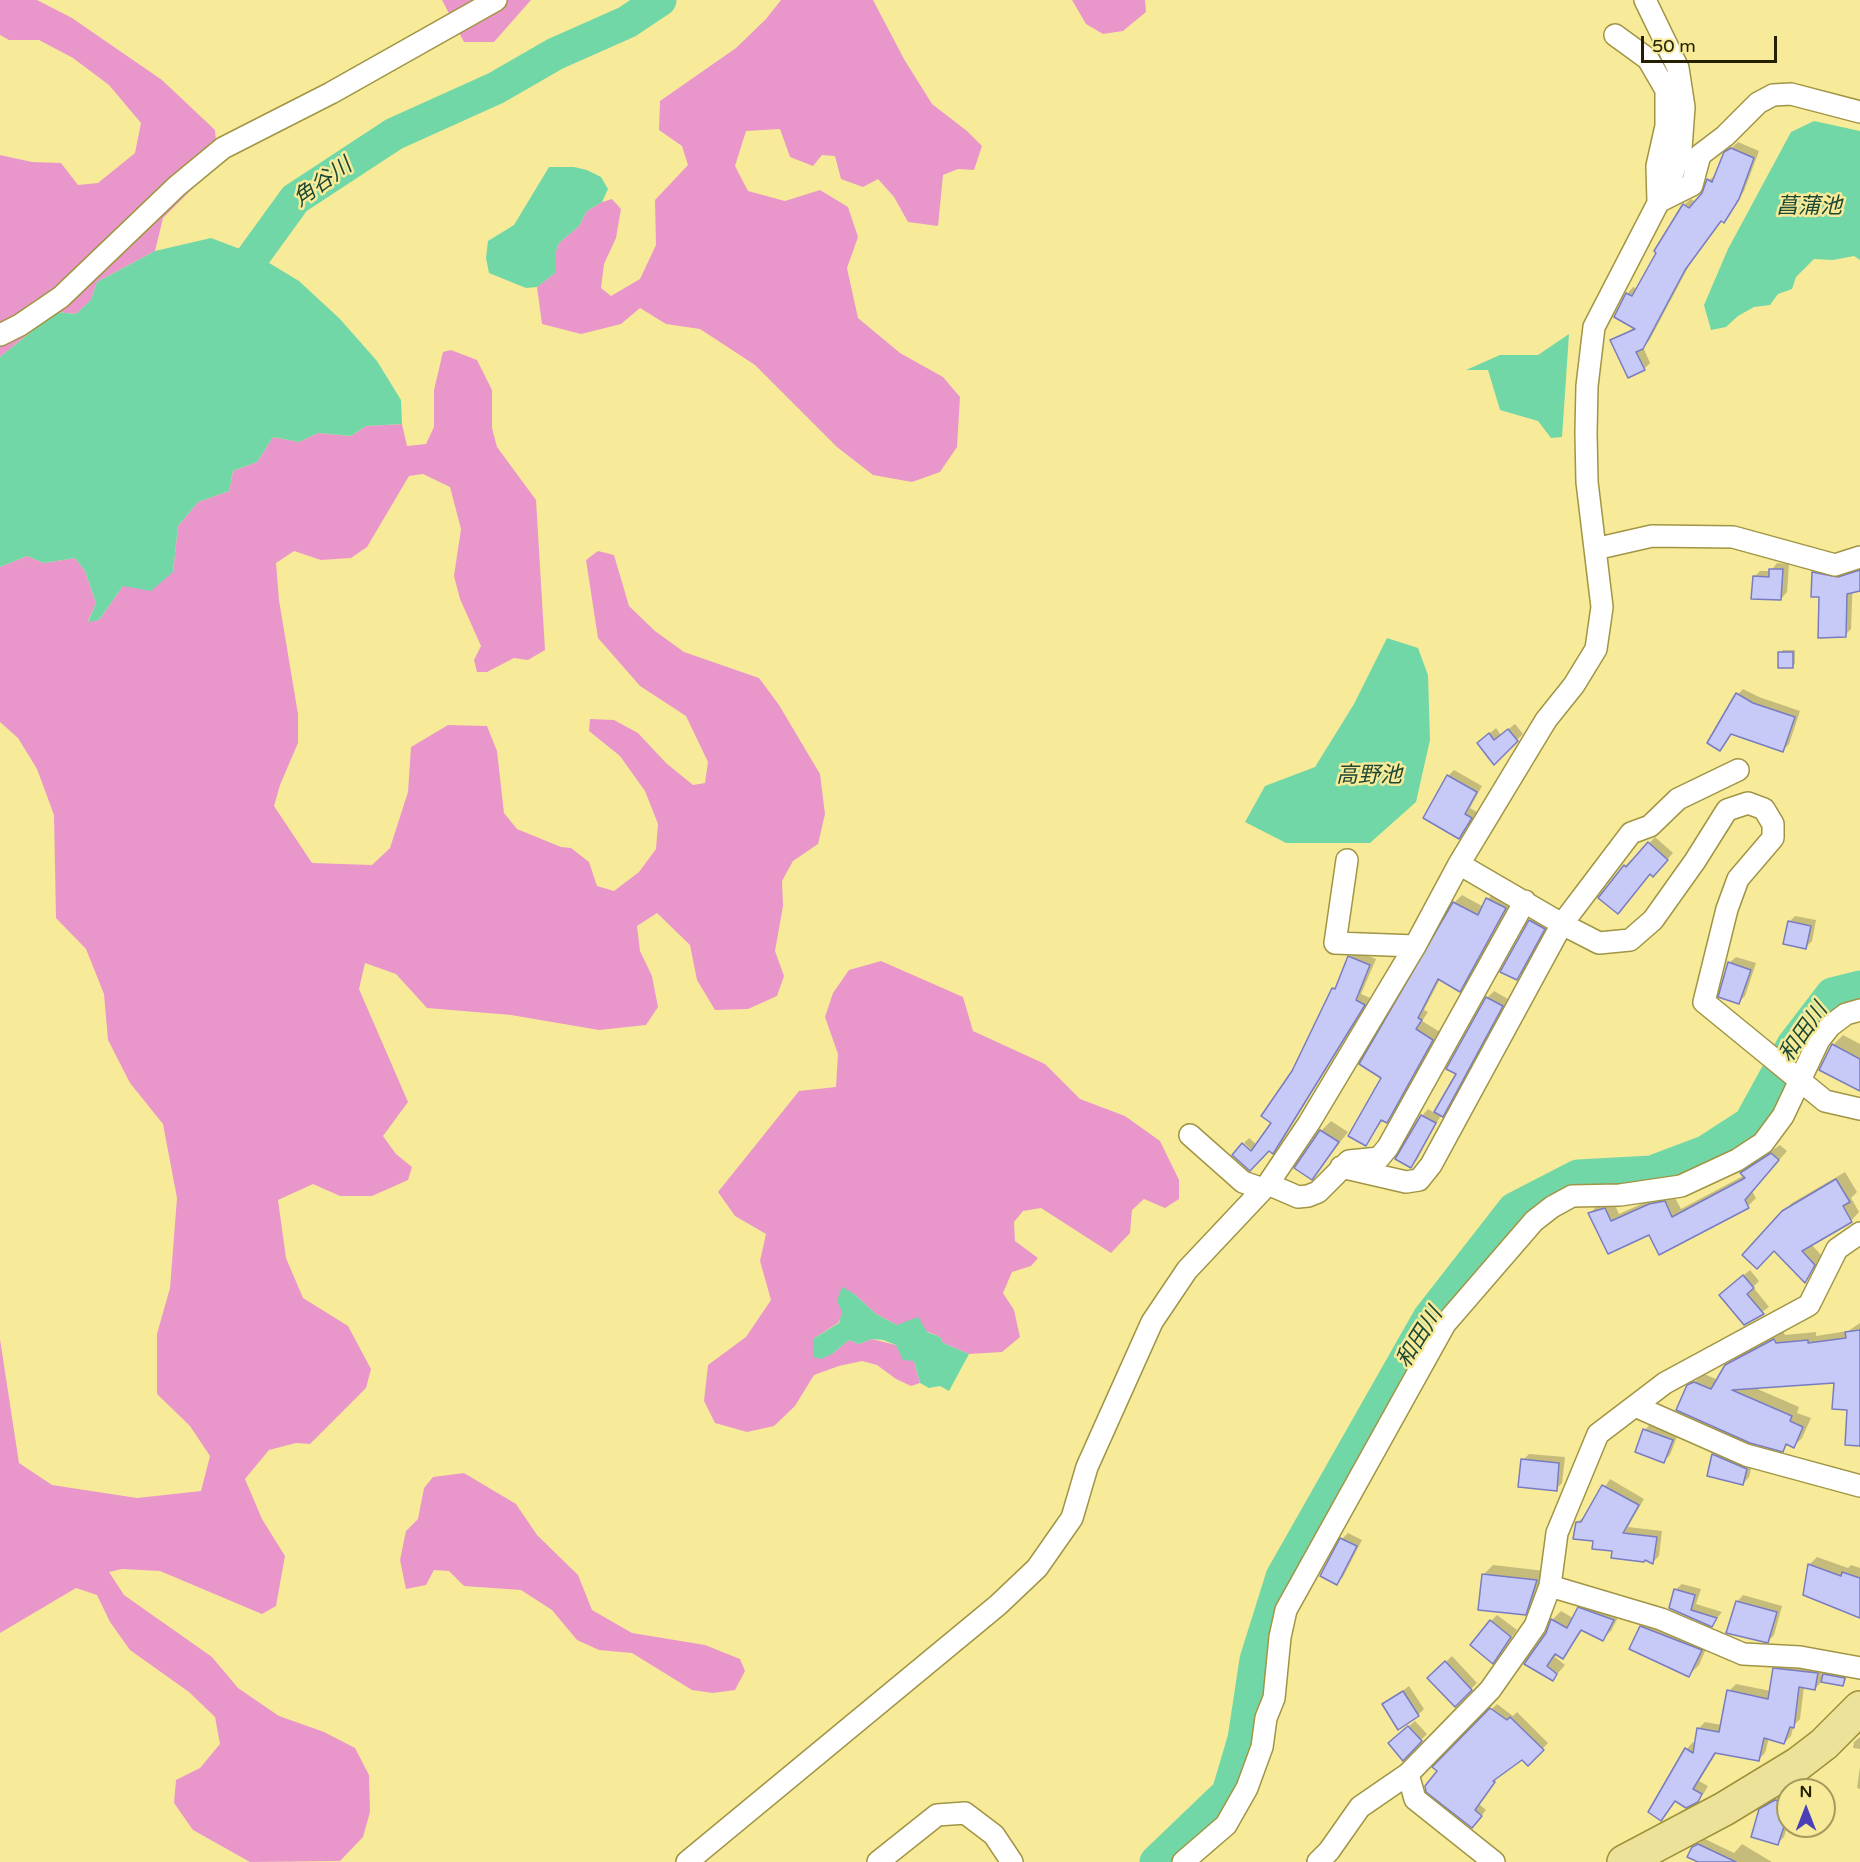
<!DOCTYPE html>
<meta charset="utf-8">
<style>
body{margin:0}
#map{position:relative;width:1860px;height:1862px;overflow:hidden;background:#f7eb9a;font-family:"Varela Round",sans-serif}
canvas{display:block}
.north{position:absolute;left:1776px;top:1778px;width:60px;height:60px;box-sizing:border-box;background:#f7eb9a;border:2px solid #a39a5c;border-radius:50%;rotate:0deg;font-size:16px;font-weight:700;line-height:24px;text-align:center;color:#252000}
.north::after{content:'';display:block;margin:auto;width:21px;height:27px;background:#4c40b7;clip-path:polygon(50% 0,100% 100%,50% 72%,0 100%)}
.scale{position:absolute;left:1641px;top:36px;width:136px;height:27px;box-sizing:border-box;border:3px solid #252000;border-top:0;padding-left:8px;font-size:18px;line-height:21px;white-space:nowrap;color:#252000;-webkit-text-stroke:4px #f7eb9a;paint-order:stroke}
</style>
<div id="map">
<canvas width="1860" height="1862"></canvas>
<div class="north">N</div>
<div class="scale">50 m</div>
</div>
<script>
const ctx = document.querySelector('canvas').getContext('2d');
ctx.lineJoin = 'round';
function fill(path, color) {
  ctx.fillStyle = color;
  ctx.fill(path, 'evenodd');
}
function toPath(rows) {
  const path = new Path2D();
  for (const r of rows) {
    path.moveTo(r[0], r[1]);
    for (let i = 2; i < r.length; i += 2) path.lineTo(r[i], r[i + 1]);
  }
  return path;
}
function stroke(path, color, width, dash) {
  ctx.strokeStyle = color;
  ctx.lineWidth = width;
  ctx.lineCap = dash ? 'butt' : 'round';
  ctx.setLineDash(dash || []);
  ctx.stroke(path);
}
function write(font, color, halo, rows, align = 'center') {
  ctx.font = font + ' "Varela Round","Noto Sans JP",sans-serif';
  ctx.lineWidth = 5;
  ctx.setLineDash([]);
  ctx.textBaseline = 'middle';
  ctx.strokeStyle = halo;
  ctx.fillStyle = color;
  for (const [text, x, y, turn = 0] of rows) {
    ctx.save();
    ctx.translate(x, y);
    ctx.rotate((+turn || 0) * Math.PI / 180);
    ctx.textAlign = isNaN(turn) ? turn : align;
    if (halo) ctx.strokeText(text, 0, 0);
    ctx.fillText(text, 0, 0);
    ctx.restore();
  }
}
fill(toPath([
 [0,0,37,0,72,18,162,80,215,130,218,163,163,218,155,251,97,282,91,300,76,314,56,312,0,357,0,155,32,162,61,163,78,185,98,183,135,153,141,123,109,85,73,58,39,40,9,40,0,35],
 [442,0,531,0,494,42,464,42],
 [781,0,873,0,904,59,932,104,967,131,982,146,974,170,958,169,943,175,938,226,908,222,894,197,878,179,863,187,841,179,835,156,822,155,813,166,790,157,780,129,746,131,735,166,748,191,785,201,820,190,848,207,858,237,847,268,858,318,900,353,943,377,960,397,957,447,940,472,912,482,873,475,837,447,755,365,700,329,666,324,640,308,621,324,581,334,542,324,537,287,555,273,555,254,559,243,579,226,587,211,602,202,612,199,621,209,616,238,604,264,601,288,611,296,640,279,656,245,655,200,688,165,682,146,659,130,660,101,736,48,766,19],
 [1072,0,1145,0,1146,12,1123,31,1103,34,1086,24],
 [451,350,477,360,492,390,492,428,497,447,536,500,545,650,528,660,514,658,487,672,477,672,474,660,481,646,460,599,454,576,461,529,450,487,423,474,409,476,367,547,351,558,321,560,294,551,276,563,279,600,298,714,298,743,280,785,274,806,312,863,372,865,390,848,408,792,411,747,448,725,487,726,497,751,504,813,517,829,561,847,571,848,589,862,597,886,614,891,639,872,656,849,658,824,645,791,620,756,589,731,590,719,614,720,638,733,666,763,693,785,705,783,708,762,686,716,640,686,598,638,586,560,598,551,614,555,629,606,655,631,684,652,759,678,779,705,820,774,825,814,818,844,793,861,782,881,783,906,775,951,784,976,777,996,748,1009,715,1010,697,980,690,945,657,913,637,926,640,951,652,976,658,1007,646,1025,599,1030,511,1015,427,1008,396,974,365,963,359,989,408,1102,383,1136,396,1154,412,1167,408,1180,372,1196,340,1196,313,1184,278,1200,286,1258,303,1298,348,1326,371,1369,366,1388,310,1444,296,1443,269,1450,245,1479,262,1519,285,1556,276,1606,262,1614,160,1571,122,1569,109,1572,124,1595,212,1657,238,1688,279,1716,324,1732,355,1748,369,1775,370,1812,363,1837,340,1861,250,1862,193,1830,174,1803,176,1780,200,1768,220,1744,215,1717,189,1692,130,1650,110,1622,97,1595,76,1588,0,1633,0,1339,19,1463,52,1485,137,1498,201,1491,210,1456,190,1426,157,1394,157,1334,170,1288,177,1198,163,1124,130,1083,108,1040,104,994,86,949,56,918,54,815,37,769,18,738,0,722,0,567,27,556,44,563,75,558,85,571,96,603,88,621,99,620,123,586,173,572,178,526,198,502,229,491,233,471,257,462,273,437,299,442,318,433,351,436,366,426,402,424,407,446,426,444,434,427,434,390,443,352],
 [881,961,963,997,973,1031,1045,1064,1080,1099,1125,1116,1160,1141,1179,1180,1179,1199,1165,1208,1144,1199,1132,1210,1130,1233,1111,1253,1041,1208,1023,1211,1014,1222,1015,1241,1038,1258,1031,1266,1012,1272,1003,1293,1014,1310,1020,1337,1002,1352,969,1354,943,1343,940,1337,928,1332,897,1325,876,1314,853,1293,838,1323,813,1339,832,1354,849,1340,859,1344,872,1339,896,1345,914,1361,920,1383,911,1386,896,1379,877,1365,862,1361,839,1366,814,1375,795,1406,774,1426,747,1432,715,1423,704,1401,708,1365,746,1337,771,1300,760,1261,766,1234,735,1216,718,1192,799,1091,836,1087,838,1054,825,1017,833,993,849,970],
 [464,1473,516,1504,537,1535,578,1575,592,1610,632,1633,705,1645,740,1659,745,1671,735,1690,713,1693,692,1690,632,1653,599,1650,577,1640,552,1610,521,1590,464,1586,449,1571,434,1570,426,1585,406,1589,400,1560,406,1531,418,1519,424,1488,433,1477]
]), '#e997cb');
fill(toPath([
 [1814,121,1860,131,1860,260,1854,256,1833,260,1814,259,1796,277,1792,289,1778,294,1770,305,1754,307,1738,316,1726,327,1711,330,1704,305,1728,249,1791,132],
 [549,167,574,167,587,170,601,177,608,189,602,202,587,211,579,226,559,243,555,254,555,273,537,287,526,288,489,273,486,258,488,241,514,225],
 [211,238,256,255,299,281,340,319,377,361,401,400,402,424,366,426,351,436,318,433,299,442,273,437,257,462,233,471,229,491,198,502,178,526,173,572,151,591,123,586,99,620,88,622,96,603,85,571,75,558,44,563,27,556,0,567,0,357,56,312,76,314,91,300,97,282,155,251],
 [1569,334,1562,437,1551,438,1538,421,1500,410,1488,370,1466,370,1500,355,1538,355],
 [1387,638,1418,648,1428,675,1430,740,1416,802,1370,843,1286,843,1245,822,1265,786,1315,767,1354,704],
 [842,1287,853,1293,876,1314,897,1325,918,1317,927,1332,940,1337,943,1343,969,1354,949,1391,940,1386,929,1388,920,1383,914,1361,903,1360,896,1345,883,1340,872,1339,859,1344,849,1340,832,1354,821,1359,813,1357,813,1339,839,1323,842,1312,837,1301]
]), '#72d7a7');
fill(toPath([
 [1738,142,1759,151,1744,191,1729,215,1721,220,1691,262,1649,341,1643,347,1650,363,1644,369,1612,341,1635,327,1627,294,1633,287,1637,289,1658,252,1656,251,1684,205,1691,199,1696,202,1703,193,1709,180,1716,175,1726,153],
 [1777,563,1789,564,1787,592,1781,599,1754,577,1760,571,1771,571],
 [1819,566,1854,569,1853,573,1860,567,1860,593,1853,575,1851,629,1845,635,1821,596,1813,572],
 [1783,650,1795,650,1795,664,1792,666,1780,653],
 [1743,689,1759,697,1800,711,1789,744,1783,750,1732,733,1720,749,1738,694],
 [1515,724,1523,734,1494,762,1485,737,1496,728,1501,735],
 [1454,770,1482,786,1470,808,1477,812,1459,837,1448,776],
 [1655,837,1673,853,1659,869,1650,872,1624,906,1625,866,1631,860,1633,861],
 [1495,891,1513,900,1467,983,1460,990,1440,979,1424,1010,1428,1012,1422,1021,1440,1032,1394,1114,1386,1121,1383,1120,1366,1144,1383,1077,1454,903,1462,895,1482,906],
 [1536,915,1550,922,1523,972,1517,978,1530,921],
 [1795,916,1816,920,1812,941,1806,947,1789,922],
 [1356,951,1376,959,1361,994,1370,998,1279,1146,1273,1152,1269,1150,1251,1169,1257,1155,1244,1143,1249,1138,1257,1145,1273,1122,1333,989,1339,983,1350,957],
 [1736,957,1756,963,1745,996,1739,1002,1729,963],
 [1494,991,1508,999,1449,1109,1440,1117,1417,1160,1411,1166,1422,1116,1428,1109,1435,1113,1458,1073,1448,1068,1487,998],
 [1843,1035,1860,1044,1860,1089,1833,1045],
 [1331,1121,1348,1132,1312,1178,1321,1131],
 [1780,1145,1787,1151,1752,1191,1756,1198,1748,1206,1650,1233,1609,1252,1590,1213,1598,1205,1613,1201,1619,1214,1659,1196,1673,1194,1681,1209,1745,1175,1742,1173,1750,1165],
 [1845,1172,1857,1192,1851,1198,1859,1212,1851,1221,1811,1244,1822,1256,1805,1281,1783,1212,1792,1203],
 [1750,1270,1759,1281,1753,1287,1769,1307,1745,1324,1727,1289],
 [1860,1323,1860,1444,1849,1408,1836,1381,1753,1387,1799,1407,1797,1413,1811,1418,1802,1438,1794,1446,1789,1444,1782,1450,1689,1386,1704,1374,1718,1380,1736,1357,1783,1331,1785,1335,1816,1332,1816,1336,1848,1331],
 [1651,1423,1678,1434,1670,1455,1664,1461,1645,1430],
 [1720,1449,1753,1462,1749,1477,1743,1484,1714,1455],
 [1529,1454,1565,1457,1562,1483,1556,1489,1523,1460],
 [1610,1479,1644,1499,1628,1527,1662,1531,1659,1556,1653,1562,1614,1550,1594,1540,1577,1522,1586,1516],
 [1348,1533,1362,1540,1343,1577,1337,1583,1342,1539],
 [1817,1557,1848,1568,1851,1565,1860,1568,1860,1616,1805,1594,1810,1564],
 [1493,1565,1545,1571,1535,1603,1525,1613,1483,1575],
 [1682,1584,1701,1589,1696,1604,1722,1612,1712,1625,1670,1607,1675,1590],
 [1743,1595,1782,1606,1774,1635,1768,1641,1737,1602],
 [1587,1600,1621,1612,1611,1631,1603,1639,1583,1629,1563,1657,1557,1654,1555,1657,1565,1665,1552,1680,1526,1664,1547,1634,1553,1619,1561,1611,1573,1618],
 [1497,1615,1517,1630,1493,1662,1491,1621],
 [1651,1617,1710,1640,1699,1665,1689,1675,1641,1627],
 [1452,1656,1477,1683,1455,1705,1429,1678],
 [1781,1662,1824,1667,1822,1677,1827,1672,1847,1676,1845,1682,1843,1684,1821,1682,1815,1689,1804,1687,1800,1719,1794,1725,1791,1736,1784,1743,1769,1738,1765,1753,1758,1760,1717,1752,1699,1781,1708,1786,1704,1793,1697,1801,1676,1800,1661,1819,1687,1749,1693,1742,1696,1744,1698,1729,1705,1722,1722,1725,1729,1691,1736,1684,1771,1691,1774,1669],
 [1409,1686,1424,1709,1418,1715,1384,1705],
 [1497,1704,1513,1716,1517,1712,1548,1743,1528,1764,1522,1758,1499,1775,1479,1804,1486,1810,1477,1821,1435,1767],
 [1415,1721,1427,1734,1403,1758,1396,1737],
 [1860,1737,1860,1749,1853,1748,1854,1742],
 [1860,1767,1860,1789,1857,1788],
 [1782,1794,1788,1796,1788,1824,1784,1837,1778,1843,1761,1810],
 [1705,1839,1734,1853,1742,1844,1772,1862,1702,1862,1693,1848]
]), '#0003');
stroke(toPath([
 [229,290,295,199,394,134,496,88,555,54,627,22,660,0],
 [1156,1862,1228,1793,1244,1739,1256,1660,1282,1577,1429,1318,1514,1209,1578,1176,1652,1172,1705,1152,1750,1123,1793,1045,1832,994,1860,987]
]), '#72d7a7', 33);
const building = toPath([
 [1731,148,1754,158,1739,199,1724,223,1721,221,1685,270,1643,349,1636,352,1645,370,1628,378,1610,340,1635,329,1614,317,1626,293,1632,296,1656,253,1654,251,1683,204,1689,208,1702,193,1707,179,1712,182,1724,152,1731,148],
 [1769,569,1783,569,1781,600,1751,599,1753,576,1769,577,1769,569],
 [1860,570,1860,591,1847,594,1846,637,1818,638,1819,597,1811,597,1812,572,1838,577,1860,570],
 [1778,652,1793,652,1793,668,1778,668,1778,652],
 [1736,693,1753,703,1795,717,1783,752,1731,734,1720,751,1707,743,1736,693],
 [1508,729,1518,741,1494,765,1477,743,1489,733,1494,740,1508,729],
 [1447,775,1477,792,1465,814,1472,818,1459,839,1423,818,1447,775],
 [1648,842,1668,860,1653,877,1650,874,1618,914,1598,898,1624,865,1626,867,1648,842],
 [1486,898,1506,908,1460,992,1438,979,1418,1018,1422,1020,1416,1029,1433,1040,1387,1123,1381,1120,1366,1146,1348,1136,1381,1078,1359,1064,1453,902,1478,915,1486,898],
 [1529,920,1545,929,1517,980,1500,972,1529,920],
 [1788,921,1811,926,1806,949,1783,944,1788,921],
 [1348,956,1370,965,1356,1000,1365,1005,1273,1154,1269,1151,1250,1171,1232,1155,1242,1143,1251,1151,1271,1123,1261,1116,1292,1071,1332,988,1335,989,1348,956],
 [1728,962,1751,970,1739,1004,1718,997,1728,962],
 [1486,997,1503,1006,1443,1117,1434,1112,1456,1074,1446,1069,1486,997],
 [1832,1044,1860,1059,1860,1091,1819,1070,1832,1044],
 [1421,1115,1436,1123,1411,1168,1395,1159,1421,1115],
 [1320,1130,1339,1142,1312,1180,1294,1168,1320,1130],
 [1771,1153,1779,1160,1745,1200,1749,1208,1659,1255,1649,1235,1608,1254,1588,1213,1605,1208,1611,1221,1649,1204,1665,1201,1672,1217,1745,1178,1740,1173,1771,1153],
 [1836,1179,1850,1202,1843,1206,1852,1222,1802,1251,1815,1265,1805,1283,1774,1251,1757,1269,1742,1255,1782,1211,1836,1179],
 [1743,1275,1754,1288,1747,1294,1764,1314,1744,1325,1719,1295,1743,1275],
 [1860,1330,1860,1446,1845,1445,1847,1410,1832,1409,1834,1383,1732,1390,1792,1416,1790,1421,1803,1427,1794,1448,1786,1444,1783,1452,1750,1443,1676,1410,1687,1385,1694,1382,1711,1389,1725,1365,1774,1339,1776,1343,1808,1340,1808,1343,1846,1338,1845,1332,1860,1330],
 [1643,1429,1673,1440,1664,1463,1635,1452,1643,1429],
 [1712,1454,1747,1469,1743,1485,1707,1476,1712,1454],
 [1521,1459,1559,1463,1557,1491,1518,1487,1521,1459],
 [1602,1485,1639,1505,1623,1533,1657,1537,1653,1564,1645,1560,1644,1562,1611,1558,1612,1551,1592,1549,1593,1541,1573,1539,1576,1522,1581,1522,1602,1485],
 [1340,1538,1357,1546,1337,1585,1320,1576,1340,1538],
 [1808,1564,1841,1576,1842,1572,1860,1578,1860,1618,1803,1595,1808,1564],
 [1482,1574,1537,1580,1526,1615,1478,1610,1482,1574],
 [1674,1589,1695,1595,1691,1610,1717,1618,1712,1627,1669,1608,1674,1589],
 [1736,1601,1777,1612,1768,1643,1726,1633,1736,1601],
 [1578,1607,1614,1620,1603,1641,1581,1630,1563,1659,1555,1654,1547,1666,1557,1674,1553,1681,1524,1664,1546,1633,1551,1619,1567,1628,1578,1607],
 [1490,1620,1511,1637,1493,1664,1470,1645,1490,1620],
 [1640,1626,1702,1650,1689,1677,1629,1649,1640,1626],
 [1445,1661,1472,1690,1455,1707,1427,1678,1445,1661],
 [1773,1668,1818,1673,1815,1690,1799,1687,1794,1728,1790,1727,1784,1744,1764,1738,1759,1761,1715,1753,1693,1789,1702,1794,1698,1802,1686,1808,1675,1801,1661,1821,1648,1812,1685,1748,1693,1753,1697,1728,1719,1732,1727,1690,1768,1699,1773,1668],
 [1823,1674,1845,1678,1843,1686,1821,1682,1823,1674],
 [1403,1691,1419,1716,1398,1730,1382,1704,1403,1691],
 [1490,1708,1507,1720,1510,1717,1544,1750,1528,1766,1522,1760,1493,1781,1495,1782,1475,1810,1482,1816,1472,1828,1426,1792,1425,1786,1437,1771,1432,1767,1490,1708],
 [1408,1726,1422,1741,1403,1761,1388,1743,1408,1726],
 [1775,1800,1788,1804,1788,1814,1778,1845,1751,1837,1759,1809,1775,1800],
 [1698,1844,1736,1862,1698,1862,1687,1857,1692,1847,1698,1844]
]);
fill(building, '#c7caf7');
stroke(building, '#797cc0', 1.5);
const minor = toPath([
 [1615,35,1648,59,1666,90,1666,126,1657,166,1658,202,1692,185,1700,155,1725,136,1758,103,1773,95,1791,94,1860,112],
 [0,335,20,325,61,297,177,186,223,148,331,93,496,0],
 [1595,549,1652,536,1733,537,1835,565,1860,557],
 [1347,860,1335,943,1415,946],
 [1459,864,1562,924,1599,943,1630,940,1653,920,1695,861,1727,810,1748,803,1764,809,1773,824,1773,838,1738,879,1727,909,1704,1002,1825,1101,1860,1109],
 [1190,1135,1243,1182,1263,1189],
 [1341,1167,1406,1182,1419,1180,1431,1165,1562,924,1631,833,1650,826,1678,799,1738,770],
 [1268,1184,1298,1197,1308,1196,1318,1192,1349,1161,1379,1158,1388,1147,1525,901],
 [1635,1406,1746,1455,1860,1486],
 [1550,1586,1661,1619,1743,1654,1800,1657,1860,1668],
 [1408,1774,1415,1799,1494,1862],
 [687,1862,998,1605,1037,1568,1072,1518,1087,1467,1152,1322,1187,1270,1268,1184,1309,1123,1415,946,1459,864,1546,720,1574,685,1596,649,1602,607,1587,482,1586,433,1587,386,1594,327,1672,176,1681,149,1684,107,1678,68,1645,0],
 [878,1862,937,1815,965,1813,994,1835,1012,1862],
 [1183,1862,1226,1825,1247,1788,1262,1747,1266,1718,1274,1698,1280,1637,1286,1610,1445,1324,1534,1221,1552,1207,1572,1196,1620,1195,1681,1186,1737,1160,1763,1143,1783,1116,1819,1040,1830,1026,1846,1014,1860,1010],
 [1318,1862,1329,1851,1360,1807,1408,1774,1490,1690,1535,1626,1550,1586,1557,1533,1598,1434,1665,1383,1809,1305,1837,1249,1860,1233]
]);
const primary = toPath([
 [1624,1862,1724,1809,1798,1764,1824,1744,1860,1708]
]);
stroke(minor, '#a19545', 24);
stroke(primary, '#9e9139', 36);
stroke(minor, '#fff', 21);
stroke(primary, '#ece29a', 33);
write('italic 22px', '#1d4834', '#f7eb9a', [
 ["角谷川",323,183,-36],
 ["菖蒲池",1809,207],
 ["高野池",1369,776],
 ["和田川",1804,1033,-55],
 ["和田川",1420,1338,-58]
]);
</script>
